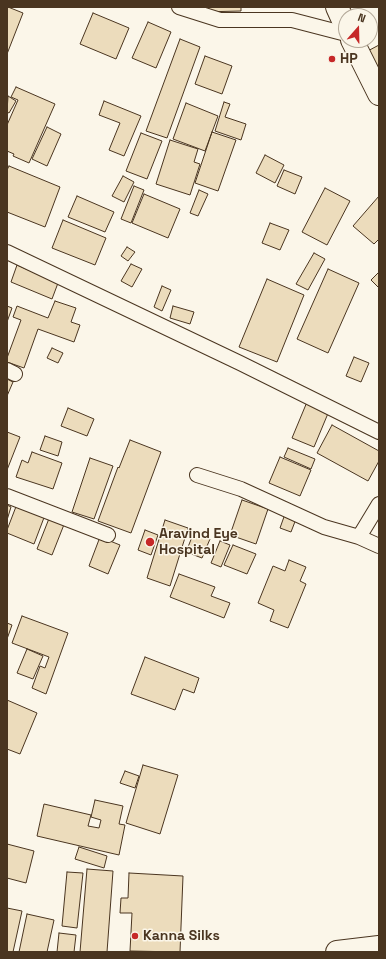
<!DOCTYPE html>
<style>
body{margin:0}
#map{position:relative;width:386px;height:959px;overflow:hidden;background:#fbf6e9;font-family:"Space Grotesk",sans-serif}
canvas{display:block}
.frame{position:absolute;inset:0;border:8px solid #4a3520;pointer-events:none}
.north{position:absolute;left:338px;top:8px;width:40px;height:40px;box-sizing:border-box;background:#fbf6e9;border:1px solid #b4a999;border-radius:50%;rotate:20deg;font-size:11px;font-weight:700;line-height:16px;text-align:center;color:#4a3520}
.north::after{content:'';display:block;margin:auto;width:14px;height:18px;background:#c62828;clip-path:polygon(50% 0,100% 100%,50% 72%,0 100%)}
</style>
<div id="map">
<canvas width="386" height="959"></canvas>
<div class="frame"></div>
<div class="north">N</div>
</div>
<script>
const ctx = document.querySelector('canvas').getContext('2d');
ctx.lineJoin = 'round';
function fill(path, color) {
  ctx.fillStyle = color;
  ctx.fill(path, 'evenodd');
}
function toPath(rows) {
  const path = new Path2D();
  for (const r of rows) {
    path.moveTo(r[0], r[1]);
    for (let i = 2; i < r.length; i += 2) path.lineTo(r[i], r[i + 1]);
  }
  return path;
}
function stroke(path, color, width, dash) {
  ctx.strokeStyle = color;
  ctx.lineWidth = width;
  ctx.lineCap = dash ? 'butt' : 'round';
  ctx.setLineDash(dash || []);
  ctx.stroke(path);
}
function write(font, color, halo, rows, align = 'center') {
  ctx.font = font + ' "Space Grotesk",sans-serif';
  ctx.lineWidth = 3;
  ctx.setLineDash([]);
  ctx.textBaseline = 'middle';
  ctx.strokeStyle = halo;
  ctx.fillStyle = color;
  for (const [text, x, y, turn = 0] of rows) {
    ctx.save();
    ctx.translate(x, y);
    ctx.rotate((+turn || 0) * Math.PI / 180);
    ctx.textAlign = isNaN(turn) ? turn : align;
    if (halo) ctx.strokeText(text, 0, 0);
    ctx.fillText(text, 0, 0);
    ctx.restore();
  }
}
const building = toPath([
 [8,7,23,13,7,54,7,10,8,7],
 [201,7,241,7,241,11,201,12,201,7],
 [93,13,129,28,116,59,80,44,93,13],
 [148,22,171,32,156,68,132,58,148,22],
 [180,39,200,47,167,138,146,131,180,39],
 [379,45,379,67,373,70,364,53,379,45],
 [205,56,232,66,222,94,195,84,205,56],
 [16,87,55,104,29,163,13,156,14,154,7,151,7,125,18,100,11,97,16,87],
 [8,96,16,101,9,113,7,112,8,96],
 [104,101,141,116,124,156,109,150,120,123,99,115,104,101],
 [224,102,230,104,225,117,246,124,241,140,215,131,224,102],
 [186,103,218,116,205,151,173,139,186,103],
 [47,127,61,134,47,166,32,159,47,127],
 [212,132,236,140,218,191,195,183,212,132],
 [141,133,162,141,147,179,126,171,141,133],
 [170,140,198,149,194,162,200,164,190,195,156,184,170,140],
 [265,155,284,165,275,183,256,173,265,155],
 [9,166,60,187,45,227,7,212,7,170,9,166],
 [284,170,302,177,295,194,277,186,284,170],
 [123,176,134,182,124,202,112,196,123,176],
 [134,186,144,190,131,223,121,219,134,186],
 [325,188,350,201,327,245,302,232,325,188],
 [199,190,208,194,198,216,190,213,199,190],
 [144,194,180,209,168,238,132,223,144,194],
 [77,196,114,212,105,232,68,217,77,196],
 [379,196,379,239,374,244,353,226,379,196],
 [63,220,106,238,95,265,52,248,63,220],
 [270,223,289,230,280,250,262,243,270,223],
 [127,247,135,252,128,261,121,256,127,247],
 [314,253,325,259,308,290,296,284,314,253],
 [131,264,142,269,132,287,121,281,131,264],
 [17,265,58,283,52,299,11,282,17,265],
 [328,269,359,283,328,353,297,339,328,269],
 [379,272,379,288,371,280,379,272],
 [267,279,304,295,277,362,239,347,267,279],
 [162,286,171,290,162,311,154,307,162,286],
 [55,301,76,308,71,322,80,325,74,342,38,329,24,368,7,362,7,358,21,320,13,317,17,306,48,318,55,301],
 [7,306,12,308,7,322,7,306],
 [173,306,194,312,190,324,170,318,173,306],
 [52,348,63,353,58,363,47,358,52,348],
 [354,357,369,363,361,382,346,376,354,357],
 [7,379,13,382,7,396,7,379],
 [307,402,329,411,314,447,292,438,307,402],
 [68,408,94,419,87,436,61,426,68,408],
 [332,425,379,451,379,461,368,481,317,453,332,425],
 [7,432,20,437,7,470,7,432],
 [45,436,62,442,58,456,40,450,45,436],
 [130,440,161,452,131,533,98,521,118,467,119,468,130,440],
 [288,448,315,459,311,469,284,457,288,448],
 [32,452,62,463,53,489,16,477,22,460,28,463,32,452],
 [280,457,311,470,300,496,269,483,280,457],
 [90,458,113,466,94,519,72,512,90,458],
 [242,500,268,509,256,544,230,535,242,500],
 [17,504,45,515,34,544,7,533,7,530,17,504],
 [7,505,11,507,7,520,7,505],
 [285,514,296,519,291,532,280,528,285,514],
 [50,516,65,522,52,555,37,549,50,516],
 [165,520,188,528,170,586,147,578,165,520],
 [145,530,158,535,151,555,138,550,145,530],
 [194,532,210,539,202,558,186,552,194,532],
 [100,537,120,545,108,574,89,566,100,537],
 [220,541,230,545,221,567,211,563,220,541],
 [233,545,256,554,247,574,224,565,233,545],
 [289,560,306,567,300,581,306,584,288,628,270,621,274,610,258,603,273,566,285,571,289,560],
 [179,574,215,587,211,596,230,603,224,618,170,597,179,574],
 [22,616,68,633,46,694,32,688,40,666,45,668,49,657,12,643,22,616],
 [7,623,12,625,7,639,7,623],
 [27,649,43,656,33,679,17,673,27,649],
 [145,657,199,678,194,693,183,689,175,710,131,694,145,657],
 [7,700,37,713,20,754,7,749,7,700],
 [143,765,178,775,160,834,126,823,143,765],
 [125,771,139,776,135,788,120,783,125,771],
 [95,800,123,806,119,824,125,825,119,855,37,836,44,804,91,815,88,826,99,828,101,820,91,817,95,800],
 [7,844,34,851,26,883,7,878,7,844],
 [79,847,107,856,104,868,75,859,79,847],
 [87,869,113,871,107,952,80,952,87,869],
 [67,872,83,873,77,928,62,926,67,872],
 [129,873,183,876,180,952,130,951,132,913,120,913,121,898,128,898,129,873],
 [7,908,22,911,13,952,7,952,7,908],
 [27,914,54,920,47,952,19,952,27,914],
 [59,933,76,935,74,952,57,952,59,933]
]);
fill(building, '#ecdcbc');
stroke(building, '#4a3520', 1);
const street = toPath([
 [179,7,220,20,292,20,346,34],
 [7,252,240,363,379,432],
 [7,370,15,374],
 [197,475,241,489,324,527,359,537,379,546],
 [7,496,108,535],
 [359,537,379,504]
]);
const primary = toPath([
 [337,7,346,27],
 [352,40,379,94],
 [337,952,379,947]
]);
stroke(street, '#4a3520', 16);
stroke(primary, '#4a3520', 24);
stroke(street, '#fbf6e9', 14);
stroke(primary, '#fbf6e9', 22);
for (const [x, y, r, color] of [
 [332,59,4,"#c62828"],
 [150,542,5,"#c62828"],
 [135,936,4,"#c62828"]
]) {
  const dot = new Path2D();
  dot.arc(x, y, r, 0, 2 * Math.PI);
  ctx.fillStyle = color;
  ctx.fill(dot);
  stroke(dot, '#fbf6e9', 1.5);
}
write('bold 14px', '#4a3520', '#fbf6e9', [
 ["HP",340,59],
 ["Aravind Eye",159,534],
 ["Hospital",159,550],
 ["Kanna Silks",143,936]
], 'left');
</script>
